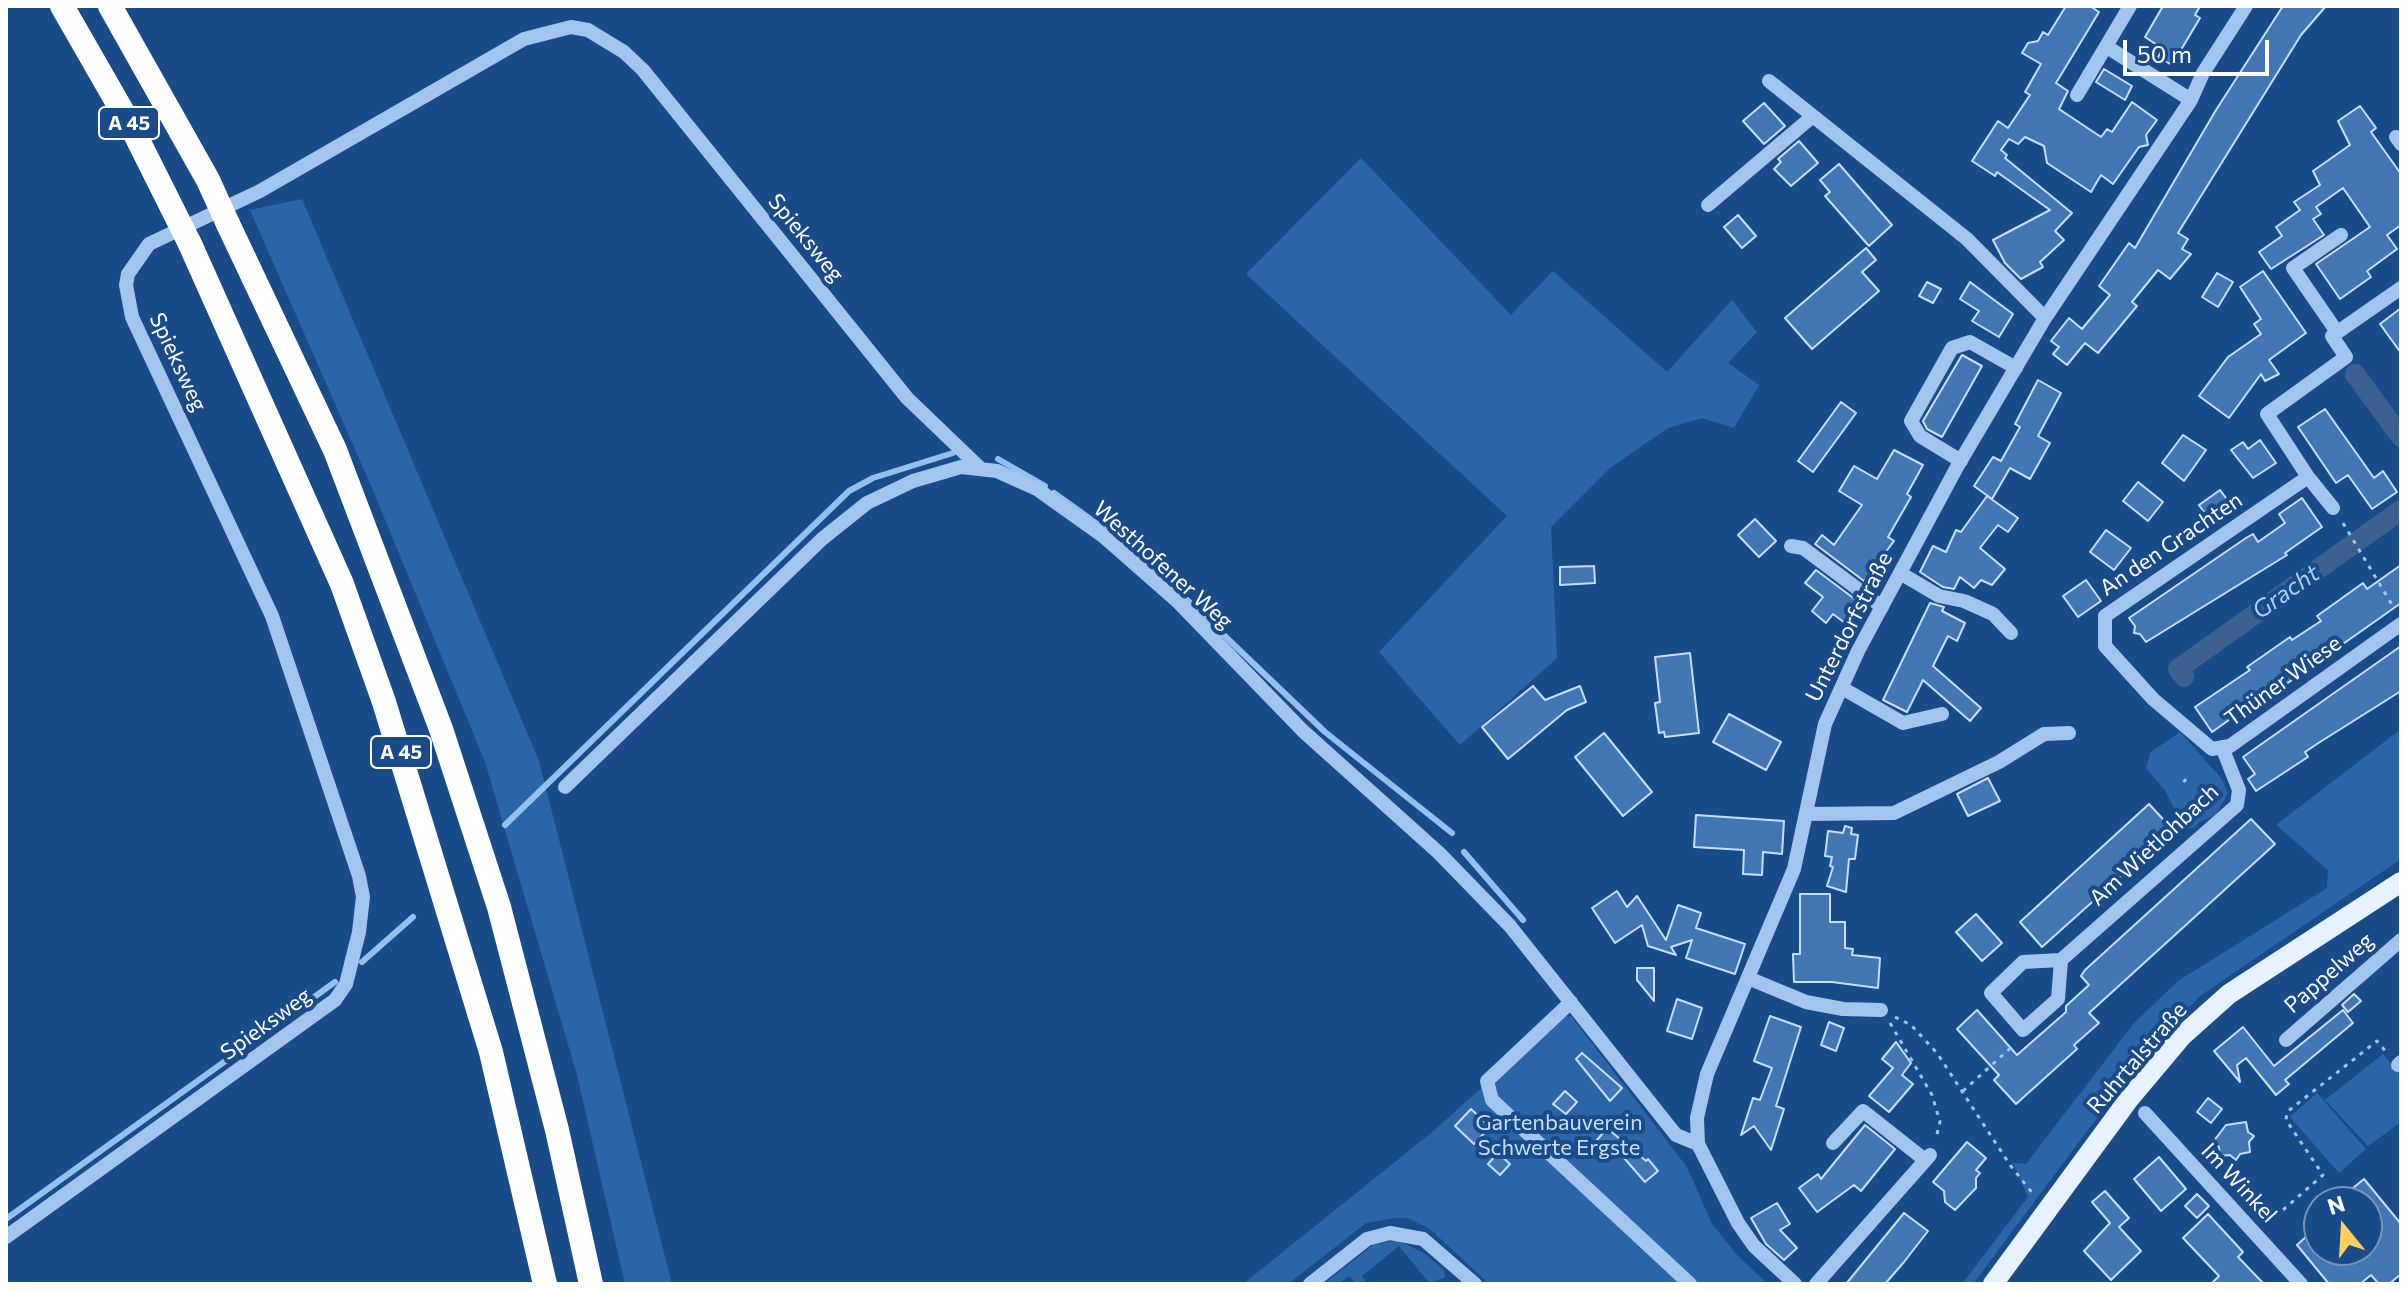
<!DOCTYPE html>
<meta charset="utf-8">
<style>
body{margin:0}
#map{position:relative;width:2407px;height:1290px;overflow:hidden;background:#1a4b89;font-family:Commissioner,sans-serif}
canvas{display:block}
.frame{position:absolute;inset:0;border:8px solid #fff;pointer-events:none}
.north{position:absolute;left:2303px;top:1186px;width:80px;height:80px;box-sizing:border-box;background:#1a4b89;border:2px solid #7693b8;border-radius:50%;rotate:342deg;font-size:22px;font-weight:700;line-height:32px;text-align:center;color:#fff}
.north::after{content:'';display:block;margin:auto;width:28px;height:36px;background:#ffd05e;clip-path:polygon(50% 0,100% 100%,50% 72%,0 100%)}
.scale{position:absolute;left:2123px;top:40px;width:146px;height:36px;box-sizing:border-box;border:4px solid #fff;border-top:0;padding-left:10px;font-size:24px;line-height:28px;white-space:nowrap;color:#fff;-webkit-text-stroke:6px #1a4b89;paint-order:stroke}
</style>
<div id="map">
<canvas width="2407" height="1290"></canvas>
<div class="frame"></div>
<div class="north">N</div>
<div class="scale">50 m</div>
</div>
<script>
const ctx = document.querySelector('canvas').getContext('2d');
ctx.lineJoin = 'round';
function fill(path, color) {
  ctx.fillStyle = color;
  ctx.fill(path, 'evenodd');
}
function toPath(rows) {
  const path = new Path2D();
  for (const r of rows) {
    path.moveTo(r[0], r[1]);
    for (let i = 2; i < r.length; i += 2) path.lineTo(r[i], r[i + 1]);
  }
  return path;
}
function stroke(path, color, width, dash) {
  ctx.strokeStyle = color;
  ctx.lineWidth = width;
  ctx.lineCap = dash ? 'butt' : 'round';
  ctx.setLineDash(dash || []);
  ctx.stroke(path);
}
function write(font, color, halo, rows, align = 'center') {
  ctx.font = font + ' Commissioner,sans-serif';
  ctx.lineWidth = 8;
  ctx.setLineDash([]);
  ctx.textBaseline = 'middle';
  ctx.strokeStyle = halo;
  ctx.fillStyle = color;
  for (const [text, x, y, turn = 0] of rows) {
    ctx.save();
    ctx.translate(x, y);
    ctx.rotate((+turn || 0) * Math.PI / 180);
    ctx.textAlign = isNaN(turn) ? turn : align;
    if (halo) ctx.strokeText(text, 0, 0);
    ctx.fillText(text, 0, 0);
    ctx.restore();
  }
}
fill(toPath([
 [1361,158,1511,315,1553,271,1667,372,1732,300,1757,332,1728,363,1759,385,1734,428,1702,418,1668,428,1610,468,1551,527,1557,658,1460,745,1379,652,1507,516,1246,274],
 [302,199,539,761,672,1284,625,1284,577,1075,485,762,372,488,250,210],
 [2401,729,2401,859,2200,996,2144,1055,1973,1284,1962,1284,2028,1197,2013,1163,2026,1164,2134,1023,2178,981,2327,888,2328,870,2276,825],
 [2180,732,2222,779,2228,794,2215,815,2199,822,2196,827,2184,829,2165,790,2146,768,2151,752],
 [1571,1016,1687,1167,1712,1224,1739,1257,1768,1284,1489,1284,1430,1229,1407,1218,1395,1218,1366,1223,1288,1284,1243,1284,1431,1133,1561,1017],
 [2383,1054,2401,1076,2401,1122,2368,1146,2325,1100],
 [2317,1093,2366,1149,2339,1173,2290,1117],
 [1397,1240,1424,1253,1444,1270,1445,1277,1430,1284,1399,1246,1362,1276,1367,1284,1356,1284,1349,1276,1339,1284,1324,1284,1373,1245]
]), '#2c65a7');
stroke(toPath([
 [998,459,1045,486],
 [1054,493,1110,533],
 [1124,545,1185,598,1325,732,1452,833],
 [505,825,849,491,873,478,953,453],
 [1464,852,1523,920],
 [362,962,413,917],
 [6,1219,335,982]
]), '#95bfef', 6);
stroke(toPath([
 [2355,374,2401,437],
 [2184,677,2178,669,2401,510]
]), '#3d618e', 20);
const building = toPath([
 [2066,6,2090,6,2099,12,2056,83,2068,91,2059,109,2101,137,2107,129,2112,132,2132,102,2157,120,2146,135,2148,145,2139,147,2113,184,2101,175,2091,192,2047,163,2044,146,2025,137,2018,144,2009,139,2001,150,2007,155,2005,158,2072,213,2055,231,2064,240,2040,262,2043,267,2021,279,2005,263,1993,240,2050,210,1997,172,1995,176,1972,161,1998,121,2008,128,2030,95,2025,92,2041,64,2022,53,2028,43,2038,41,2043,32,2048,35,2066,6],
 [2163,6,2200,6,2195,15,2200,18,2172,65,2158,57,2163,49,2145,37,2163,6],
 [2283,6,2326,6,2301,35,2178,233,2188,239,2182,249,2191,254,2170,279,2158,270,2132,302,2137,306,2098,353,2085,343,2067,365,2053,354,2059,347,2051,341,2069,318,2082,329,2110,295,2099,286,2129,243,2135,248,2216,110,2283,6],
 [2104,69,2132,86,2125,100,2096,82,2104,69],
 [1764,103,1785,126,1764,144,1743,121,1764,103],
 [2360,106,2376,128,2371,132,2401,174,2401,225,2387,235,2397,249,2367,271,2371,277,2340,299,2316,264,2370,227,2343,188,2316,207,2321,214,2313,219,2324,235,2271,269,2259,252,2282,236,2276,227,2300,210,2294,202,2320,185,2313,171,2350,145,2338,121,2360,106],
 [1799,141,1818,163,1791,186,1774,169,1781,162,1778,159,1799,141],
 [1839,164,1892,225,1869,246,1825,196,1830,192,1820,180,1839,164],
 [1738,215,1756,236,1742,248,1724,227,1738,215],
 [1866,248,1876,260,1862,272,1879,291,1812,349,1785,318,1866,248],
 [2263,271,2306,333,2269,360,2279,374,2265,381,2261,374,2229,418,2199,396,2228,357,2261,334,2254,324,2261,319,2240,287,2263,271],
 [2217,273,2233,282,2218,307,2202,297,2217,273],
 [1927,282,1941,289,1933,303,1919,296,1927,282],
 [1970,282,2013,314,1999,337,1972,321,1979,311,1960,299,1970,282],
 [2401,308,2401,353,2380,324,2401,308],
 [1962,355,1982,366,1942,437,1927,429,1923,421,1962,355],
 [2038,380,2061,393,2038,436,2050,443,2030,479,2010,468,1992,499,1974,486,1993,457,2001,461,2020,427,2015,424,2038,380],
 [1841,402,1856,413,1813,472,1798,461,1841,402],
 [2325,409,2374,478,2383,471,2397,492,2372,509,2348,475,2336,483,2298,427,2325,409],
 [2183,435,2206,450,2184,481,2162,463,2183,435],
 [2260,440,2276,463,2253,478,2231,450,2243,442,2248,449,2260,440],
 [1894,450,1923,465,1907,494,1911,497,1888,537,1894,541,1864,581,1815,544,1822,535,1834,545,1862,505,1839,491,1854,466,1877,479,1894,450],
 [2138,482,2163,502,2148,521,2123,501,2138,482],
 [2220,490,2235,510,2213,525,2199,505,2220,490],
 [1987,496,2018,518,2008,532,1998,525,1980,548,2005,569,1992,585,1981,580,1974,588,1960,577,1954,589,1943,587,1920,572,1933,546,1946,552,1956,530,1961,532,1987,496],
 [2302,498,2322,527,2285,553,2287,555,2146,642,2140,634,2134,633,2135,626,2129,618,2246,538,2253,534,2258,542,2285,523,2279,514,2302,498],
 [1755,519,1776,541,1759,557,1738,535,1755,519],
 [2106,530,2131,548,2114,570,2090,552,2106,530],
 [2401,565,2401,603,2248,711,2246,708,2212,732,2195,707,2250,670,2247,667,2290,637,2292,640,2321,621,2317,616,2363,583,2367,589,2401,565],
 [1594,566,1595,583,1560,585,1560,567,1594,566],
 [1816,570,1860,603,1845,623,1833,614,1826,623,1812,611,1823,597,1805,583,1816,570],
 [2086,580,2101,601,2078,617,2063,596,2086,580],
 [1930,603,1944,607,1942,611,1965,623,1957,641,1948,636,1933,666,1981,708,1970,721,1923,680,1907,712,1883,700,1930,603],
 [2401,646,2401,691,2320,742,2305,752,2308,757,2256,791,2248,779,2255,774,2243,757,2401,646],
 [1690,653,1699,733,1665,737,1664,732,1659,733,1655,703,1660,702,1655,657,1690,653],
 [1533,686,1545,700,1580,686,1586,702,1567,710,1508,759,1482,727,1533,686],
 [1729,714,1781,742,1766,770,1713,742,1729,714],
 [1604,733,1652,792,1623,816,1575,757,1604,733],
 [1988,778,2000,801,1968,816,1957,794,1988,778],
 [2149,804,2172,829,2168,834,2042,947,2020,922,2149,804],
 [1696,815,1784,821,1782,854,1763,852,1762,875,1743,874,1744,850,1694,847,1696,815],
 [2251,819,2275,844,2089,1013,2099,1023,2074,1045,2077,1049,2016,1104,1994,1080,1999,1075,1957,1029,1977,1010,2017,1055,2066,1012,2066,1006,2089,985,2081,976,2085,970,2251,819],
 [1845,826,1852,828,1851,834,1858,835,1855,859,1849,859,1846,892,1827,886,1833,867,1830,866,1832,857,1825,856,1828,831,1843,833,1845,826],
 [1617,891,1627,907,1637,896,1666,940,1678,905,1701,913,1696,928,1745,944,1735,974,1686,958,1692,940,1671,947,1676,955,1648,946,1642,925,1615,943,1592,908,1617,891],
 [1800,894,1830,894,1830,922,1845,922,1845,948,1853,949,1852,955,1880,958,1878,988,1832,982,1794,982,1793,954,1800,954,1800,894],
 [1976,914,2002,943,1982,961,1956,932,1976,914],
 [1637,968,1654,968,1654,1001,1637,980,1637,968],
 [2354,994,2361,1001,2348,1012,2342,1005,2354,994],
 [1677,999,1702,1008,1692,1039,1667,1031,1677,999],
 [2343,1010,2353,1023,2285,1080,2289,1084,2276,1095,2246,1058,2237,1065,2240,1082,2214,1051,2243,1027,2274,1066,2343,1010],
 [1770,1016,1801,1027,1776,1106,1784,1109,1771,1150,1754,1126,1741,1135,1753,1098,1760,1100,1772,1068,1754,1061,1770,1016],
 [1829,1022,1844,1028,1836,1051,1821,1045,1829,1022],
 [1896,1042,1911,1063,1902,1075,1913,1084,1889,1112,1869,1096,1893,1068,1882,1059,1896,1042],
 [1582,1053,1622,1088,1610,1101,1576,1059,1582,1053],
 [1565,1091,1577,1102,1566,1114,1553,1104,1565,1091],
 [2208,1098,2222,1109,2211,1123,2197,1112,2208,1098],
 [1471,1109,1490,1127,1474,1144,1455,1126,1471,1109],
 [2246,1122,2248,1132,2254,1136,2249,1142,2250,1152,2240,1154,2236,1160,2230,1155,2220,1156,2219,1147,2213,1142,2226,1125,2246,1122],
 [1865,1125,1895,1149,1861,1191,1854,1185,1817,1212,1799,1188,1818,1174,1821,1179,1865,1125],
 [1607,1128,1646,1161,1648,1159,1658,1171,1645,1182,1618,1151,1614,1155,1597,1140,1607,1128],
 [1967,1142,1986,1158,1976,1170,1980,1173,1976,1178,1976,1188,1955,1210,1945,1202,1944,1191,1933,1182,1967,1142],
 [1498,1153,1510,1164,1500,1175,1488,1164,1498,1153],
 [2159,1157,2186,1189,2161,1211,2134,1179,2159,1157],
 [2364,1179,2401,1224,2401,1274,2389,1284,2379,1284,2371,1275,2360,1284,2329,1284,2297,1245,2319,1225,2319,1250,2367,1250,2367,1202,2336,1202,2364,1179],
 [2105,1191,2129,1218,2119,1227,2141,1251,2111,1280,2084,1251,2110,1223,2092,1202,2105,1191],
 [2197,1194,2209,1206,2197,1218,2185,1206,2197,1194],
 [1777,1203,1790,1224,1780,1230,1797,1248,1784,1260,1766,1244,1751,1218,1777,1203],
 [1904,1213,1928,1231,1904,1262,1885,1284,1846,1284,1904,1213],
 [2208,1214,2243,1252,2238,1257,2264,1284,2211,1284,2219,1276,2183,1238,2208,1214]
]);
fill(building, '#4275b2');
stroke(building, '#c8dff9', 2);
stroke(toPath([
 [2343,523,2394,608],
 [2186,779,2183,783,2187,786],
 [1895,1017,1911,1025,1937,1053,2010,1165,2034,1195],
 [1890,1023,1932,1095,1940,1122,1936,1138],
 [1963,1091,2015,1044],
 [2268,1223,2323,1175,2286,1120,2287,1112,2377,1041,2388,1054]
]), '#a2c5ed', 3, [4, 6]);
stroke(toPath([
 [2107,47,2191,100],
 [1769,81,1967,239,2045,318],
 [2077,95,2130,6],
 [2396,137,2401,144],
 [1708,205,1813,116],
 [2401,288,2332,336,2346,357,2267,414,2308,477,2105,616,2105,646,2153,699,2212,749,2230,746,2401,624],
 [2337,332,2293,268,2341,235],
 [1961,461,1920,436,1911,421,1952,348,1970,342,2016,368],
 [2308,477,2333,508],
 [1791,546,1803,548,1882,607],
 [1900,573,1939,596,1964,601,1993,614,2011,633],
 [1842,688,1903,723,1942,714],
 [565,787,822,539,867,503,913,481,961,467,997,471,1037,489,1103,536,1177,601,1303,731,1439,853,1510,926,1676,1135,1698,1144],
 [1806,814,1894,813,1999,762,2044,734,2069,733],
 [2061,960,2058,999,2023,1030,1991,993,2023,962,2061,960,2237,805,2239,790,2222,747],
 [1748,978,1806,1002,1843,1009,1881,1010],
 [1571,1002,1487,1081,1492,1100,1690,1284],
 [2286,1040,2401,940],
 [2398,1065,2401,1062],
 [2145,1113,2301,1284],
 [1833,1143,1863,1111,1925,1160],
 [6,1237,335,1000,346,984,359,932,363,897,359,876,272,616,132,317,126,285,128,274,149,244,260,191,524,39,571,27,588,30,624,52,643,70,907,398,979,467],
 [1310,1284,1367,1239,1390,1233,1423,1239,1475,1284],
 [1795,1284,1754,1246,1738,1223,1698,1144,1697,1118,1707,1074,1794,869,1825,724,1858,651,1957,467,2045,318,2191,100,2203,73,2246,6],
 [1816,1284,1930,1155]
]), '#a2c5ed', 14);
stroke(toPath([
 [1993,1284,2129,1099,2182,1036,2229,994,2401,882]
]), '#e8f1ff', 20);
stroke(toPath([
 [228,224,335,450,441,729,499,907,557,1130,591,1284],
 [190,244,342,584,384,702,491,1052,545,1284]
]), '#fff', 24);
stroke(toPath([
 [62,6,132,128,190,244],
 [110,6,208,180,228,224]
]), '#fff', 24);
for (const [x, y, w] of [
 [129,123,60],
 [401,752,60]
]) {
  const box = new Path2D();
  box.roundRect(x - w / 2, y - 16, w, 32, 6);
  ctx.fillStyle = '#1a4b89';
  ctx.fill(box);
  stroke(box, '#fff', 2);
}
write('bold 20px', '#fff', null, [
 ["A 45",129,123],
 ["A 45",401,752]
]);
write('22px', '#fff', '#1a4b89', [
 ["Spieksweg",806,238,51],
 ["Spieksweg",178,362,65],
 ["An den Grachten",2171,544,-34],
 ["Westhofener Weg",1163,565,42],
 ["Unterdorfstraße",1849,627,-63],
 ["Thüner Wiese",2283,681,-36],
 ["Am Wietlohbach",2154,845,-43],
 ["Pappelweg",2329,973,-41],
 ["Spieksweg",266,1024,-36],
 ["Ruhrtalstraße",2137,1058,-49],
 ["Im Winkel",2239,1183,47]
]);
write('22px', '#c8dff9', '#1a4b89', [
 ["Gartenbauverein",1559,1123],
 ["Schwerte Ergste",1559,1148]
]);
write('italic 24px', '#aecff4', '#1a4b89', [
 ["Gracht",2286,592,-35]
]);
</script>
